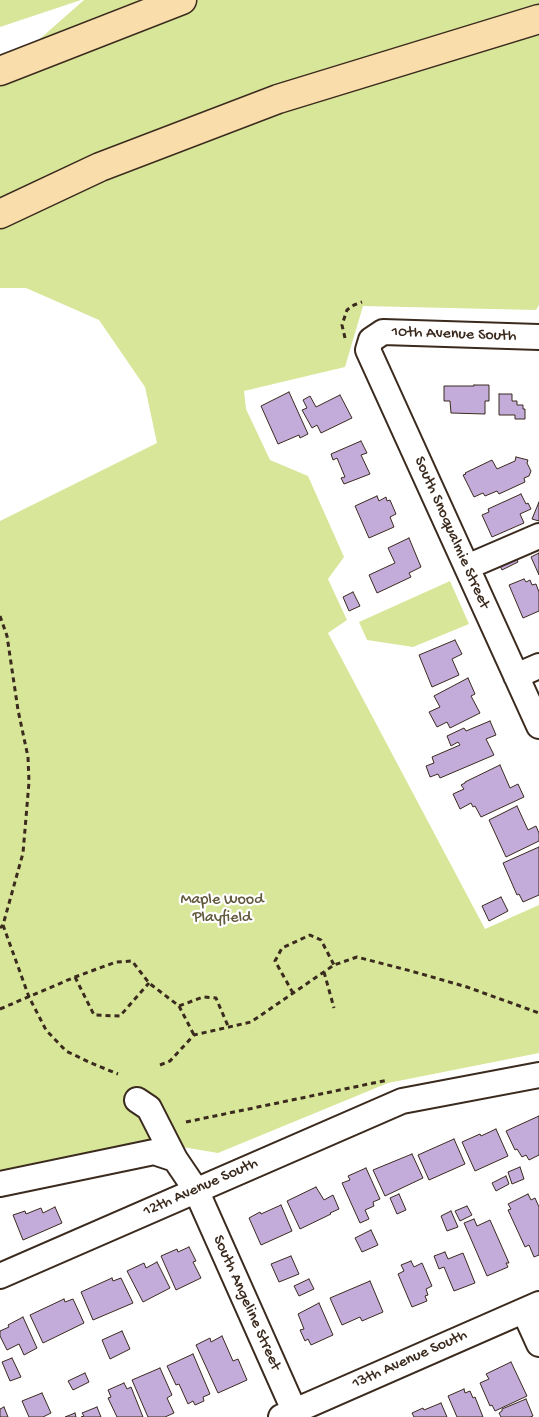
<!DOCTYPE html>
<style>
body{margin:0}
canvas{display:block;background:#fff}
</style>
<canvas width="539" height="1417"></canvas>
<script>
const ctx = document.querySelector('canvas').getContext('2d');
ctx.lineJoin = 'round';
function fill(path, color) {
  ctx.fillStyle = color;
  ctx.fill(path, 'evenodd');
}
function toPath(rows) {
  const path = new Path2D();
  for (const r of rows) {
    path.moveTo(r[0], r[1]);
    for (let i = 2; i < r.length; i += 2) path.lineTo(r[i], r[i + 1]);
  }
  return path;
}
function stroke(path, color, width, dash) {
  ctx.strokeStyle = color;
  ctx.lineWidth = width;
  ctx.lineCap = dash ? 'butt' : 'round';
  ctx.setLineDash(dash || []);
  ctx.stroke(path);
}
function write(font, color, halo, rows, align = 'center') {
  ctx.font = font + ' "Gochi Hand",sans-serif';
  ctx.lineWidth = 4.5;
  ctx.setLineDash([]);
  ctx.textBaseline = 'middle';
  ctx.strokeStyle = halo;
  ctx.fillStyle = color;
  for (const [text, x, y, turn = 0] of rows) {
    ctx.save();
    ctx.translate(x, y);
    ctx.rotate((+turn || 0) * Math.PI / 180);
    ctx.textAlign = isNaN(turn) ? turn : align;
    if (halo) ctx.strokeText(text, 0, 0);
    ctx.fillText(text, 0, 0);
    ctx.restore();
  }
}
fill(toPath([
 [0,0,81,0,0,27],
 [84,0,539,0,539,305,536,310,363,306,345,367,244,391,246,409,270,460,308,476,344,557,328,579,347,620,328,633,485,929,539,905,539,1053,388,1083,218,1153,153,1142,0,1171,0,521,157,443,145,387,99,320,26,288,0,288,0,74],
 [450,581,469,624,413,647,367,640,359,622]
]), '#d8e699');
const building = toPath([
 [474,385,489,385,489,401,485,401,485,414,451,413,450,401,444,401,444,386,474,386,474,385],
 [289,392,308,434,300,438,299,435,278,444,261,406,289,392],
 [499,394,512,394,512,401,517,401,517,405,523,405,523,409,525,409,525,419,515,419,515,415,499,415,499,394],
 [340,395,352,418,321,433,317,425,312,428,302,410,307,408,303,400,310,396,316,407,340,395],
 [361,441,367,453,361,455,370,474,344,484,341,478,345,477,337,458,333,460,331,454,361,441],
 [516,457,528,460,527,463,531,471,529,476,524,478,525,482,499,494,497,491,485,496,483,493,474,497,463,475,466,474,465,473,492,460,497,469,515,461,516,457],
 [521,494,526,504,528,503,531,509,520,514,524,523,492,537,482,515,489,512,488,509,521,494],
 [377,496,379,501,386,497,387,501,390,500,396,514,390,517,394,527,369,538,355,506,377,496],
 [539,502,539,521,532,519,539,502],
 [409,538,421,567,409,573,411,577,377,593,369,575,395,563,388,548,409,538],
 [514,553,518,562,502,570,497,560,514,553],
 [539,553,539,575,531,557,539,553],
 [524,579,526,582,530,580,532,585,536,584,539,592,539,611,523,618,509,585,524,579],
 [353,592,360,606,349,611,343,597,353,592],
 [455,640,462,654,452,659,459,675,432,687,419,655,455,640],
 [468,678,475,694,471,696,480,713,450,728,447,722,437,727,429,712,440,707,434,696,468,678],
 [490,721,496,735,486,739,494,755,440,778,438,774,430,777,426,766,434,763,432,757,460,745,458,742,451,746,447,736,464,728,466,731,490,721],
 [500,765,510,788,518,784,524,797,481,817,475,806,473,807,471,803,460,809,453,794,464,789,461,785,465,783,465,782,500,765],
 [517,806,528,830,536,826,539,833,539,841,506,857,489,820,517,806],
 [539,847,539,895,523,902,519,894,517,895,503,863,539,847],
 [501,897,508,911,489,921,482,906,501,897],
 [539,1116,539,1155,529,1160,526,1155,522,1157,517,1149,515,1150,506,1131,539,1116],
 [496,1129,508,1156,475,1171,462,1142,480,1134,481,1136,496,1129],
 [454,1139,465,1164,429,1180,418,1155,454,1139],
 [412,1154,423,1178,385,1196,373,1170,412,1154],
 [520,1167,524,1179,512,1184,508,1172,520,1167],
 [366,1168,380,1199,373,1202,374,1206,365,1210,369,1219,360,1223,342,1183,350,1180,348,1176,366,1168],
 [506,1176,509,1184,496,1191,492,1183,506,1176],
 [316,1187,324,1200,333,1195,339,1209,330,1213,331,1214,300,1229,287,1201,316,1187],
 [399,1194,406,1210,397,1214,390,1198,399,1194],
 [528,1194,531,1200,535,1198,539,1207,539,1255,534,1257,529,1245,525,1247,508,1210,511,1209,508,1204,528,1194],
 [281,1205,292,1231,261,1245,249,1218,260,1212,261,1214,281,1205],
 [467,1206,472,1215,460,1221,455,1211,467,1206],
 [55,1207,62,1223,23,1240,13,1215,25,1211,26,1214,41,1208,43,1213,55,1207],
 [451,1211,458,1227,447,1231,441,1216,451,1211],
 [474,1219,477,1226,490,1220,509,1263,506,1263,508,1267,487,1276,464,1223,474,1219],
 [371,1230,378,1245,362,1252,355,1238,371,1230],
 [189,1247,196,1261,193,1262,201,1278,176,1290,161,1256,177,1249,178,1252,189,1247],
 [445,1252,448,1259,463,1253,475,1283,454,1291,444,1267,439,1269,434,1256,445,1252],
 [291,1256,299,1274,279,1282,271,1264,291,1256],
 [411,1261,414,1267,422,1263,432,1286,426,1289,428,1295,425,1296,427,1301,412,1307,398,1274,404,1271,401,1265,411,1261],
 [157,1262,170,1288,143,1302,127,1271,144,1263,146,1268,157,1262],
 [112,1278,113,1281,121,1278,133,1303,93,1320,81,1292,112,1278],
 [309,1279,314,1289,299,1296,294,1286,309,1279],
 [370,1281,383,1312,362,1321,360,1317,342,1325,330,1298,370,1281],
 [64,1299,65,1302,73,1299,84,1323,43,1343,30,1315,64,1299],
 [319,1303,333,1335,311,1345,308,1339,305,1341,300,1330,304,1329,298,1314,319,1303],
 [23,1317,37,1348,24,1355,19,1344,7,1350,0,1336,0,1331,9,1327,8,1325,23,1317],
 [122,1331,130,1349,110,1359,102,1340,122,1331],
 [222,1336,233,1361,238,1359,247,1380,218,1393,196,1345,210,1338,211,1342,222,1336],
 [193,1354,210,1394,203,1397,204,1401,195,1405,193,1401,188,1404,179,1384,176,1385,167,1366,193,1354],
 [12,1358,21,1377,10,1381,2,1362,12,1358],
 [511,1362,527,1396,495,1411,492,1405,490,1406,480,1383,489,1379,486,1374,511,1362],
 [160,1368,172,1395,167,1398,174,1413,165,1417,148,1417,132,1380,160,1368],
 [85,1373,89,1382,73,1390,68,1381,85,1373],
 [124,1383,127,1389,131,1387,143,1417,117,1417,108,1398,111,1397,108,1390,124,1383],
 [464,1389,465,1393,470,1391,473,1398,475,1397,483,1417,457,1417,448,1396,464,1389],
 [42,1393,51,1413,43,1417,29,1417,22,1401,42,1393],
 [526,1399,533,1416,530,1417,501,1417,499,1413,502,1411,502,1409,526,1399],
 [441,1403,447,1417,414,1417,412,1413,423,1408,424,1410,441,1403],
 [4,1407,8,1417,0,1417,0,1409,4,1407],
 [97,1407,101,1417,81,1417,84,1416,82,1413,97,1407],
 [75,1413,76,1417,65,1417,75,1413]
]);
fill(building, '#c4acda');
stroke(building, '#3b2a1e', 1);
const minor = toPath([
 [539,337,383,332,371,340,368,350,539,726],
 [467,567,539,536],
 [516,676,539,666],
 [137,1100,149,1108,175,1159],
 [0,1184,154,1152,175,1159,196,1190,297,1417],
 [0,1276,402,1101,539,1075],
 [524,1311,539,1344],
 [281,1417,539,1304]
]);
const highway = toPath([
 [0,71,182,0],
 [0,214,100,167,278,99,539,19]
]);
stroke(minor, '#3b2a1e', 28);
stroke(highway, '#3b2a1e', 31);
stroke(toPath([
 [345,338,342,325,347,310,354,305,362,302],
 [0,616,7,636,18,710,28,757,29,782,23,853,3,925,0,928],
 [3,925,29,997,46,1030,66,1051,91,1063,118,1074],
 [324,972,334,1008],
 [75,977,94,1015,120,1016,149,983],
 [293,993,275,961,282,948,310,935,321,940,334,965],
 [179,1006,194,1035],
 [0,1009,75,977,116,962,132,961,149,983,179,1006,203,997,216,998,228,1026],
 [160,1065,170,1061,194,1035,251,1022,334,965,357,957,411,971,467,987,539,1013],
 [186,1122,388,1080]
]), '#3b2a1e', 3, [5, 4]);
stroke(minor, '#fff', 24);
stroke(highway, '#f9deab', 28);
write('16px', '#3b2a1e', '#fff', [
 ["10th Avenue South",454,335,2],
 ["South Snoqualmie Street",451,533,66],
 ["12th Avenue South",201,1188,-24],
 ["South Angeline Street",246,1303,66],
 ["13th Avenue South",410,1360,-24]
]);
write('16px', '#62593d', '#fff', [
 ["Maple Wood",222,901],
 ["Playfield",222,919]
]);
</script>
